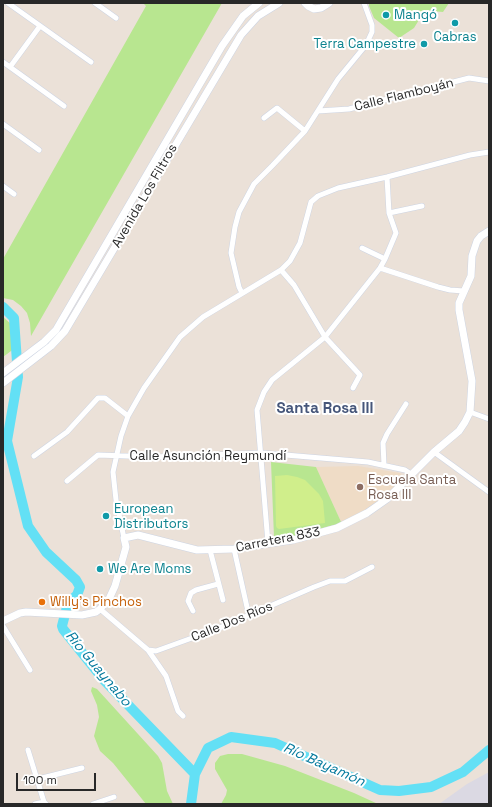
<!DOCTYPE html>
<meta charset="utf-8">
<style>
body{margin:0}
#map{position:relative;width:492px;height:807px;overflow:hidden;background:#ebe1d8;font-family:"Space Grotesk",sans-serif}
canvas{display:block}
.frame{position:absolute;inset:0;border:4px solid #282828;pointer-events:none}
.scale{position:absolute;left:16px;top:773px;width:80px;height:18px;box-sizing:border-box;border:2px solid #282828;border-top:0;padding-left:5px;font-size:12px;line-height:14px;white-space:nowrap;color:#282828;-webkit-text-stroke:3px #fff;paint-order:stroke}
</style>
<div id="map">
<canvas width="492" height="807"></canvas>
<div class="frame"></div>
<div class="scale">100 m</div>
</div>
<script>
const ctx = document.querySelector('canvas').getContext('2d');
ctx.lineJoin = 'round';
function fill(path, color) {
  ctx.fillStyle = color;
  ctx.fill(path, 'evenodd');
}
function toPath(rows) {
  const path = new Path2D();
  for (const r of rows) {
    path.moveTo(r[0], r[1]);
    for (let i = 2; i < r.length; i += 2) path.lineTo(r[i], r[i + 1]);
  }
  return path;
}
function stroke(path, color, width, dash) {
  ctx.strokeStyle = color;
  ctx.lineWidth = width;
  ctx.lineCap = dash ? 'butt' : 'round';
  ctx.setLineDash(dash || []);
  ctx.stroke(path);
}
function write(font, color, halo, rows, align = 'center') {
  ctx.font = font + ' "Space Grotesk",sans-serif';
  ctx.lineWidth = 4;
  ctx.setLineDash([]);
  ctx.textBaseline = 'middle';
  ctx.strokeStyle = halo;
  ctx.fillStyle = color;
  for (const [text, x, y, turn = 0] of rows) {
    ctx.save();
    ctx.translate(x, y);
    ctx.rotate((+turn || 0) * Math.PI / 180);
    ctx.textAlign = isNaN(turn) ? turn : align;
    if (halo) ctx.strokeText(text, 0, 0);
    ctx.fillText(text, 0, 0);
    ctx.restore();
  }
}
fill(toPath([
 [489,772,489,804,439,804,467,784]
]), '#dbd9e3');
fill(toPath([
 [358,466,400,473,403,477,387,495,377,504,342,524,316,467]
]), '#efdcc6');
fill(toPath([
 [143,3,222,3,31,336,30,323,27,313,21,306,13,300,3,298,3,259,146,6],
 [369,3,449,3,443,12,432,11,422,15,414,28,399,38,374,18,369,6],
 [3,317,11,324,15,332,15,348,3,357],
 [271,462,316,467,342,524,280,540,276,540,274,537],
 [92,687,97,689,158,756,162,763,167,791,173,804,146,804,113,763,100,751,94,736,99,717,97,705,91,691],
 [228,754,242,754,285,766,354,793,378,804,221,804,226,795,227,790,215,769,215,763,220,756]
]), '#b8e690');
fill(toPath([
 [287,475,297,477,305,480,319,494,323,501,325,523,279,529,277,528,276,526,275,476]
]), '#d0ee8b');
stroke(toPath([
 [3,307,14,318,18,377,7,441,28,526,46,552,76,580,80,587,77,595,68,603,62,626,63,629,104,680,195,774],
 [191,804,195,774,208,748,231,737,275,743,380,790,399,791,431,787,463,772,489,750]
]), '#63e0f5', 10);
const minor = toPath([
 [8,3,91,62],
 [95,3,116,18],
 [3,62,64,106],
 [10,67,40,26],
 [318,111,349,109,469,78,489,81],
 [264,118,277,108,305,131],
 [3,124,39,150],
 [3,186,14,194],
 [389,213,422,206],
 [362,248,385,259],
 [380,268,438,287,450,290,464,291],
 [281,270,294,285,325,337,360,375,353,388],
 [242,293,239,287,231,253,235,227,239,212,254,184,272,166,305,131,338,79,366,45,372,32,372,25,364,3],
 [470,412,489,419],
 [434,452,489,492],
 [34,456,67,432,98,398,105,398,128,416],
 [384,465,383,443,387,434,406,404],
 [67,481,98,455,154,457,262,453,368,462,405,470,411,474],
 [124,538,116,500,113,472,121,436,128,416,144,388,180,337,203,317,281,270,290,261,300,243,311,202,318,196,338,188,387,177,470,155,489,152],
 [268,543,257,410,264,392,272,380,325,337,380,268,385,259,396,233,389,213,387,177],
 [234,549,249,616],
 [210,550,223,600],
 [100,609,148,650,166,676,178,711,183,716],
 [193,611,188,601,191,593,196,590,218,584],
 [3,626,30,670],
 [148,650,156,651,217,629,314,587,330,581,345,581,372,567],
 [28,750,44,802],
 [38,779,82,768],
 [35,804,44,802,46,804],
 [93,804,114,797]
]);
const tertiary = toPath([
 [305,3,308,6,314,9,321,8,329,3],
 [3,621,20,613,26,612,82,615,96,612,100,609,109,599,115,586,126,547,124,538,138,535,197,550,234,549,258,545,293,540,337,528,367,513,387,499,434,452,459,431,465,422,470,412,472,381,459,310,459,303,471,276,472,256,477,241,481,236,489,231]
]);
const secondary = toPath([
 [3,373,44,342,56,330,222,46,243,16,259,3],
 [3,383,51,346,65,331,241,35,258,16,279,3]
]);
stroke(minor, '#cdd4e2', 6);
stroke(tertiary, '#cdd4e2', 8);
stroke(secondary, '#cdd4e2', 8);
stroke(minor, '#fff', 5);
stroke(tertiary, '#fff', 7);
stroke(secondary, '#fff', 7);
for (const [x, y, r, color] of [
 [386,15,4,"#0f9aa8"],
 [455,23,4,"#0f9aa8"],
 [424,44,4,"#0f9aa8"],
 [360,487,4,"#8d6e63"],
 [106,516,4,"#0f9aa8"],
 [100,569,4,"#0f9aa8"],
 [42,602,4,"#e8710a"]
]) {
  const dot = new Path2D();
  dot.arc(x, y, r, 0, 2 * Math.PI);
  ctx.fillStyle = color;
  ctx.fill(dot);
  stroke(dot, '#fff', 1.5);
}
write('13px', '#0d838f', '#fff', [
 ["Mangó",394,15],
 ["Cabras",455,37,"center"],
 ["Terra Campestre",416,44,"right"],
 ["European",114,509],
 ["Distributors",114,524],
 ["We Are Moms",108,569]
], 'left');
write('13px', '#282828', '#fff', [
 ["Calle Flamboyán",404,95,-14],
 ["Avenida Los Filtros",145,196,-60],
 ["Calle Asunción Reymundí",208,456],
 ["Carretera 833",278,540,-11],
 ["Calle Dos Ríos",232,622,-22]
]);
write('13px', '#785e54', '#fff', [
 ["Escuela Santa",368,480],
 ["Rosa III",368,495]
], 'left');
write('13px', '#c56008', '#fff', [
 ["Willy's Pinchos",50,602]
], 'left');
write('italic 14px', '#067b9e', '#fff', [
 ["Río Guaynabo",98,669,50],
 ["Río Bayamón",324,765,24]
]);
write('bold 15px', '#46567a', '#fff', [
 ["Santa Rosa III",325,409]
]);
</script>
